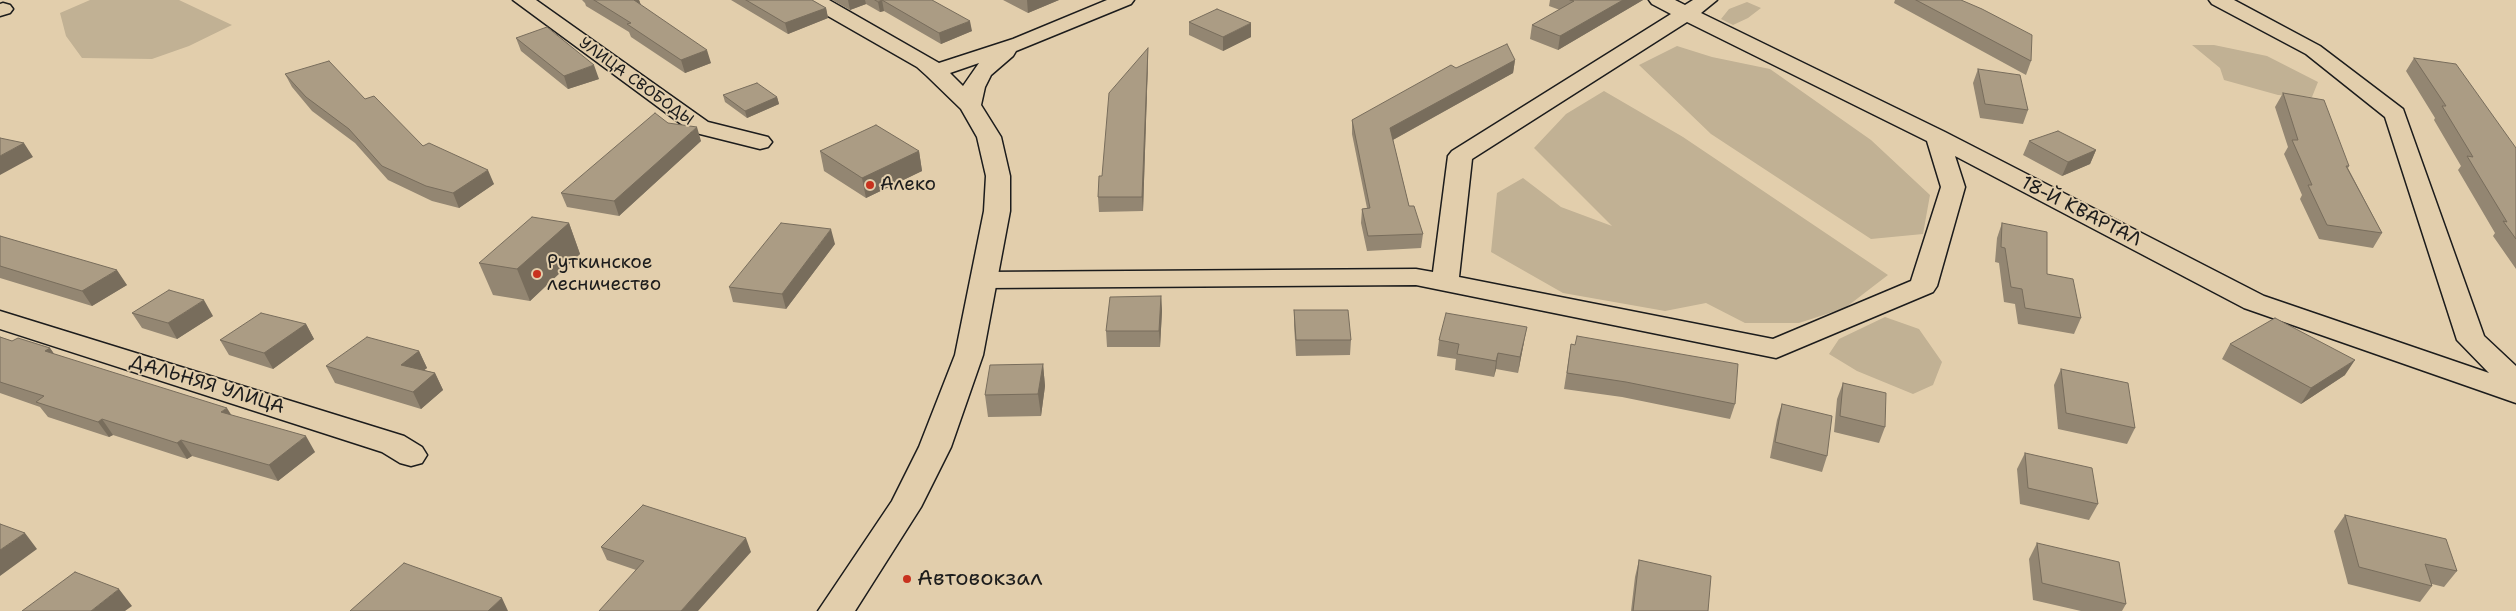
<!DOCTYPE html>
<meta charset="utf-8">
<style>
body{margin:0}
canvas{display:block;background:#e2ceac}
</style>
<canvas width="2516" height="611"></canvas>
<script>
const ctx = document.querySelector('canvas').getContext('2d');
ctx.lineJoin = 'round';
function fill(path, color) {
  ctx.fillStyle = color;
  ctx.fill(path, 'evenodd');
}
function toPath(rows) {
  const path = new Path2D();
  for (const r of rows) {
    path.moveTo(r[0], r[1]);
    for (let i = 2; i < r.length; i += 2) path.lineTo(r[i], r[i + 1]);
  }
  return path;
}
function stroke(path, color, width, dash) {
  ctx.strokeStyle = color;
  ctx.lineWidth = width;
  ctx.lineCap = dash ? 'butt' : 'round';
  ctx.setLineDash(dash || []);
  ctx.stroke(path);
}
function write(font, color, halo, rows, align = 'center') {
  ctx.font = font + ' "Shantell Sans",sans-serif';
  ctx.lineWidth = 4;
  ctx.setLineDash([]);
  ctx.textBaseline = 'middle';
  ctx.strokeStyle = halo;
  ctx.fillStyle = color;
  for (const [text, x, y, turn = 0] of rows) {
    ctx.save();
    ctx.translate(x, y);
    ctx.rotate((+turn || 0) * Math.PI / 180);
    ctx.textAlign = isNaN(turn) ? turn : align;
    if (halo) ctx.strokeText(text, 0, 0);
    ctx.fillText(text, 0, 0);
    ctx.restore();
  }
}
fill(toPath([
 [90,0,179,0,232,25,189,46,152,59,82,58,66,36,60,13],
 [1747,2,1761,8,1748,18,1733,25,1721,19,1729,9],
 [2192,45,2214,45,2267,56,2318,82,2312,97,2278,95,2224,80,2220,68],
 [1677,46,1712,57,1770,69,1871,140,1930,195,1923,234,1871,239,1711,134,1639,65],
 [1604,91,1683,137,1888,275,1845,308,1799,323,1745,323,1706,303,1665,311,1563,293,1491,252,1497,193,1523,178,1561,207,1612,226,1534,148,1566,114],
 [1885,317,1919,329,1942,362,1933,385,1913,394,1857,371,1829,354,1839,339]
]), '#c1b194');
const street = toPath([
 [513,0,536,0,708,122,768,137,772,142,768,147,760,149,692,132,513,0],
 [1649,0,1675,0,1685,5,1693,0,1717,0,1701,13,1945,132,2264,296,2489,373,2457,340,2385,117,2306,54,2212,4,2209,0,2234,0,2320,46,2403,109,2484,336,2516,366,2516,403,2244,308,1955,156,1965,187,1937,286,1933,292,1776,358,1416,285,985,288,976,286,972,280,976,274,985,272,1416,269,1433,272,1448,156,1452,151,1671,14,1652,4,1649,0],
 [1687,22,1927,141,1941,187,1911,281,1773,339,1459,277,1472,159,1687,22],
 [3,3,10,5,13,9,10,13,0,16,0,4,3,3],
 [0,311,404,436,422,447,427,455,422,463,411,466,400,463,382,452,0,329,0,311]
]);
const secondary = toPath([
 [804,0,829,0,939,63,1013,39,1107,0,1134,0,1131,4,1016,51,1013,56,991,75,985,87,981,105,1001,137,1010,176,1010,211,983,355,951,447,921,507,855,611,818,611,892,501,919,447,955,355,984,211,986,176,977,137,961,109,927,76,917,67,807,4,804,0],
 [979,63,963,86,950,73,979,63]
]);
stroke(street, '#1c1c1c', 3);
stroke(secondary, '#1c1c1c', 3);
fill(street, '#e2ceac');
fill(secondary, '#e2ceac');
fill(toPath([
 [582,0,639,0,641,5,711,63,685,73,631,37,629,32,586,6,585,3],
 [731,0,812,0,826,8,828,18,788,34],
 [832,0,932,0,972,31,941,44,884,11,880,12,866,4,850,10],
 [1003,0,1059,0,1028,13],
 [1550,0,1643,0,1558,50,1530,39,1532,25,1560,10,1549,6],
 [1895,0,1961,0,2031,61,2026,75,1894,3],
 [1189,22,1251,37,1223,51,1189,35],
 [516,38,599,79,568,89,521,51],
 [1148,48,1148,61,1143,211,1099,212,1098,197,1102,176],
 [2414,58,2516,148,2516,269,2493,236,2495,233,2458,170,2461,166,2434,120,2435,118,2406,71],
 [1515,60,1513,73,1393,140,1409,206,1423,234,1421,248,1367,251,1361,223,1362,209,1367,208,1352,134,1352,120,1456,68],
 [1978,69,2028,110,2023,124,1980,118,1973,83],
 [285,74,365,99,423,146,494,184,459,208,432,201,388,180,355,143,312,111,292,87],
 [2283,93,2349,166,2348,168,2382,233,2373,248,2319,239,2300,199,2302,195,2284,154,2288,147,2275,107],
 [723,95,777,97,779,104,747,118,725,102],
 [668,123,701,141,619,216,567,207,561,193],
 [2029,141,2096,150,2090,164,2062,176,2023,155],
 [820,151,919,151,922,171,866,198,824,171],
 [569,223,580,254,530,301,493,295,479,263],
 [2002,223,2047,274,2081,318,2074,334,2018,324,2015,304,2004,302,1999,263,1995,262,1997,238],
 [0,236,127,285,92,306,0,278],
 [835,244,786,309,733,302,729,287],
 [1161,296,1162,311,1160,347,1107,347,1106,331],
 [1294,310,1351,340,1350,355,1296,356,1294,325],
 [132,313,213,316,177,339,142,328],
 [306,324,314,339,273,369,229,355,220,340],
 [0,337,12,341,50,348,54,354,231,415,315,452,278,481,192,456,187,459,113,435,109,437,48,417,40,407,0,393],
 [1439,340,1524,342,1518,373,1496,369,1494,377,1455,370,1456,359,1437,356],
 [1571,344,1735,404,1730,419,1622,397,1564,389],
 [2230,344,2345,375,2301,404,2222,359],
 [419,351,427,368,424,370,435,373,443,390,421,409,335,383,326,366],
 [1043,364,1045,386,1041,416,988,417,985,395],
 [2061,369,2135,428,2127,444,2058,429,2054,385],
 [1843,383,1885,427,1879,443,1834,432,1837,399],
 [1782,404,1827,456,1822,472,1770,458,1777,420],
 [2025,453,2098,504,2089,520,2020,504,2017,469],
 [2345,515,2457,571,2444,587,2432,584,2432,586,2420,602,2348,584,2334,531],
 [2037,543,2126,604,2122,611,2081,611,2033,600,2029,559],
 [601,547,751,552,636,570,607,560],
 [1639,560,1708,611,1631,611,1635,577]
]), '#938672');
fill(toPath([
 [634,0,639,0,643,11],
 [848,0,865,0,866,4,850,10],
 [882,0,884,11,880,12,878,2],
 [1027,0,1059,0,1028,13],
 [1623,0,1643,0,1558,50,1560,36],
 [826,8,828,18,788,34,785,23],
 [970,21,972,31,941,44,939,33],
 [1251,23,1251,37,1223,51,1223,37],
 [1148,48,1148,61,1143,211,1142,197],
 [707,50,711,63,685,73,681,60],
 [1515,60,1513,73,1389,142,1390,128],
 [594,65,599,79,568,89,564,76],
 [777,97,779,104,747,118,745,111],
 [697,127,701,141,619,216,614,201],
 [24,143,33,157,0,175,0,156],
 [2096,150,2090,164,2062,176,2068,162],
 [919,151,922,171,866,198,862,178],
 [488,170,494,184,459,208,453,193],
 [569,223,580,254,530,301,517,269],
 [831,229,835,244,786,309,782,294],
 [117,270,127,285,92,306,82,291],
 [1161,296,1162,311,1160,347,1159,331],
 [204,300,213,316,177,339,168,323],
 [306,324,314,339,273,369,264,353],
 [1527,327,1524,342,1518,373,1520,357],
 [50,348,61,364,45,351],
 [419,351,427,368,409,382,401,365],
 [1498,353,1496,369,1494,377,1496,361],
 [2355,360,2345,375,2301,404,2311,388],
 [1043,364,1045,386,1041,416,1038,394],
 [435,373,443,390,421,409,413,392],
 [227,408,237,424,221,412],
 [102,419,113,435,109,437,98,422],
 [306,436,315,452,278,481,269,465],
 [181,440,192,456,187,459,177,443],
 [25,533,37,549,0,576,0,550],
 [746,538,751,552,698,611,681,611],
 [119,589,132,606,125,611,91,611],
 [502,598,508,611,488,611]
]), '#786d5c');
const building = toPath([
 [594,0,635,0,634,0,707,50,681,60,627,24,631,23,594,0],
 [746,0,812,0,826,8,785,23,746,0],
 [875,0,932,0,970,21,939,33,882,0,878,2,875,0],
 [1570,0,1623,0,1560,36,1532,25,1574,1,1570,0],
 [1916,0,1961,0,1982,9,2032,35,2031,61,1916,0],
 [1217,9,1251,23,1223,37,1189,22,1217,9],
 [547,27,594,65,564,76,516,38,547,27],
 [1507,44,1515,60,1390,128,1409,206,1414,206,1423,234,1368,236,1362,209,1370,208,1352,120,1451,65,1456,68,1507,44],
 [1148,48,1142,197,1098,197,1099,176,1102,176,1109,93,1148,48],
 [2414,58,2456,64,2516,148,2516,239,2503,221,2507,222,2467,156,2473,157,2442,106,2446,106,2414,58],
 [329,61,365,99,374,96,423,146,429,143,488,170,453,193,426,186,382,166,349,129,306,97,285,74,329,61],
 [1978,69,2020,75,2028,110,1985,104,1978,69],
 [757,83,777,97,745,111,723,95,757,83],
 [2283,93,2324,100,2349,166,2346,166,2382,233,2327,225,2308,185,2312,185,2292,140,2298,140,2283,93],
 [655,113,668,123,697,127,614,201,561,193,655,113],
 [876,125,919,151,862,178,820,151,876,125],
 [2058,131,2096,150,2068,162,2029,141,2058,131],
 [0,138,24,143,0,156,0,138],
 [532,217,569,223,517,269,479,263,532,217],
 [781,223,831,229,782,294,729,287,781,223],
 [2002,223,2047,232,2047,274,2073,279,2081,318,2025,308,2022,289,2011,287,2005,248,2001,247,2002,223],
 [0,236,117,270,82,291,0,266,0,236],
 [169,290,204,300,168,323,132,313,169,290],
 [1161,296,1159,331,1106,331,1110,297,1161,296],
 [1294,310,1348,310,1351,340,1296,340,1294,310],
 [261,313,306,324,264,353,220,340,261,313],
 [1446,313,1527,327,1520,357,1498,353,1496,361,1457,354,1459,344,1439,340,1446,313],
 [2275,318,2355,360,2311,388,2230,344,2275,318],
 [1577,336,1738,364,1735,404,1626,382,1567,373,1571,344,1575,345,1577,336],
 [0,337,12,341,18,338,50,348,45,351,227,408,221,412,306,436,269,465,181,440,177,443,102,419,98,422,36,402,44,396,0,382,0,337],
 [367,337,419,351,401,365,435,373,413,392,326,366,367,337],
 [1043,364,1038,394,985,395,990,365,1043,364],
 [2061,369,2128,383,2135,428,2066,413,2061,369],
 [1843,383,1886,393,1885,427,1840,416,1843,383],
 [1782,404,1832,416,1827,456,1775,442,1782,404],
 [2025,453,2092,468,2098,504,2028,488,2025,453],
 [643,505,746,538,681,611,599,611,644,561,601,547,643,505],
 [2345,515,2446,539,2457,571,2425,564,2432,586,2359,567,2345,515],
 [0,524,25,533,0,550,0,524],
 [2037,543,2119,562,2126,604,2042,583,2037,543],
 [1639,560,1711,576,1708,611,1633,611,1639,560],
 [404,563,502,598,488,611,350,611,404,563],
 [75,572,119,589,91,611,22,611,75,572]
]);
fill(building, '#ab9c84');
stroke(building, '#786d5c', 1);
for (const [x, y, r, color] of [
 [870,185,5,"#c8321e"],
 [537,274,5,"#c8321e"],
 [907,579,5,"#c8321e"]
]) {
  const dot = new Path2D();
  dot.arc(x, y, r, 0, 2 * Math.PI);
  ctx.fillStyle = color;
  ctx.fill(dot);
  stroke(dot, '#e2ceac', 2);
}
write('16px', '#1c1c1c', '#e2ceac', [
 ["УЛИЦА СВОБОДЫ",636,82,36]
]);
write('19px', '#1c1c1c', '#e2ceac', [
 ["Алеко",880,185],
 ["Руткинское",547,263],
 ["лесничество",547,285]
], 'left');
write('19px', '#1c1c1c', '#e2ceac', [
 ["18-Й КВАРТАЛ",2081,212,27],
 ["ДАЛЬНЯЯ УЛИЦА",207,385,17]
]);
write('22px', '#1c1c1c', '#e2ceac', [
 ["Автовокзал",917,579]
], 'left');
</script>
